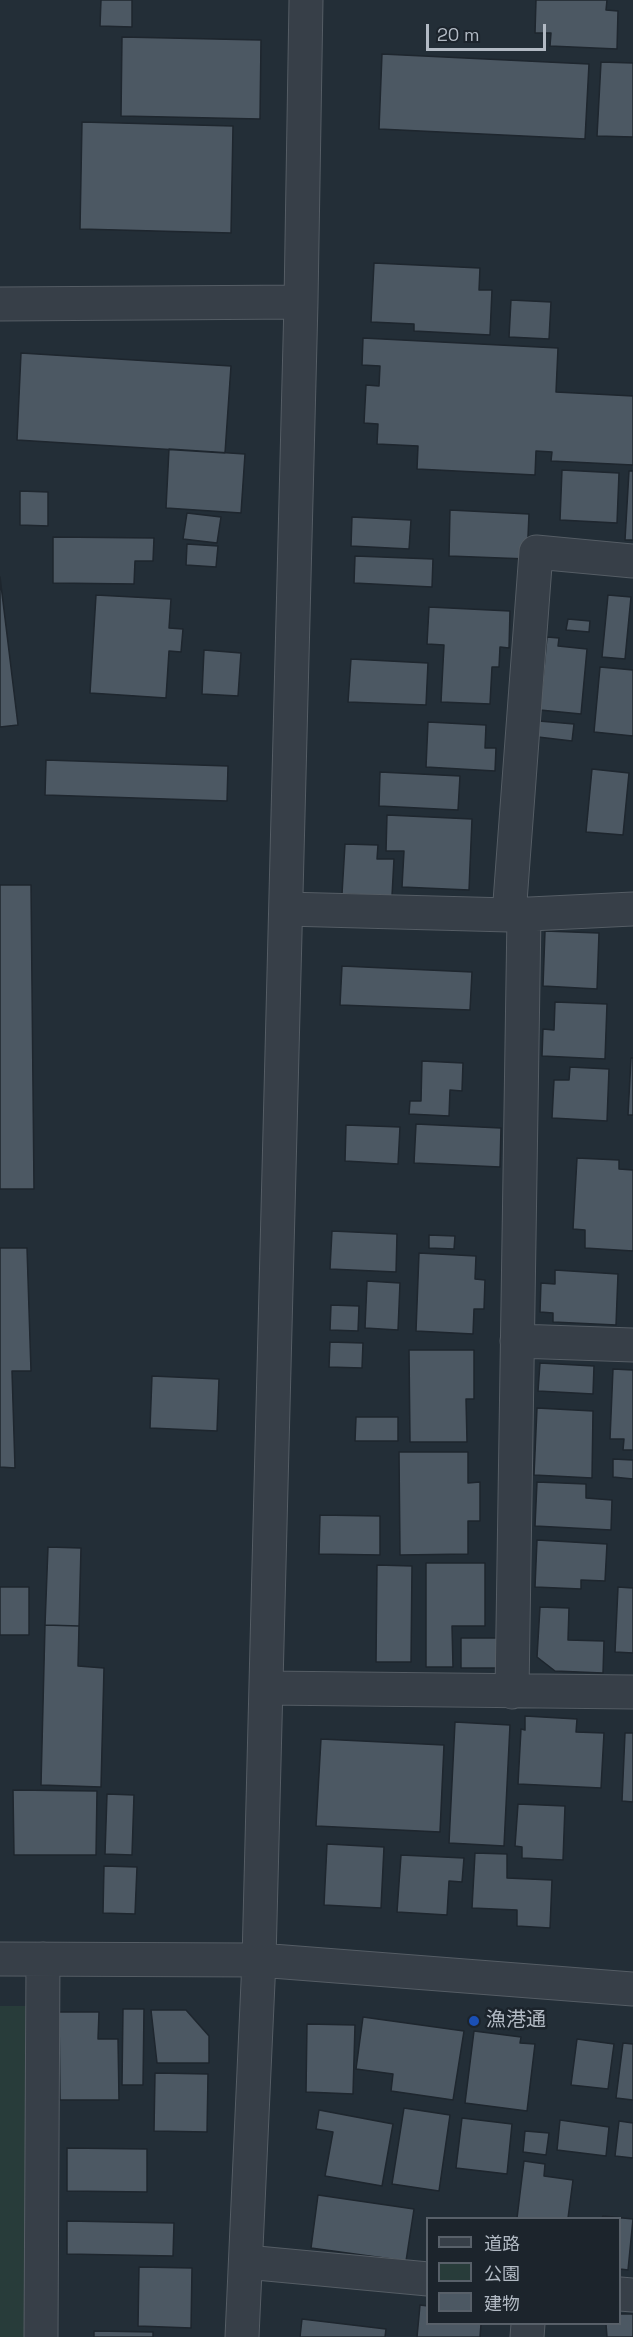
<!DOCTYPE html>
<meta charset="utf-8">
<style>
body{margin:0}
#map{position:relative;width:633px;height:2337px;overflow:hidden;background:#232e37;font-family:"Space Grotesk","Noto Sans JP",sans-serif}
canvas{display:block}
.legend{position:absolute;left:426px;top:2217px;width:195px;height:108px;box-sizing:border-box;background:#1c242c;border:2px solid #586069;margin:0;padding:8px 10px;list-style:none;font-size:18px;color:#b2bac4}
.legend li{display:flex;align-items:center;gap:12px;height:30px}
.legend b{width:30px;border:2px solid #586069}
.scale{position:absolute;left:426px;top:24px;width:120px;height:27px;box-sizing:border-box;border:3px solid #b2bac4;border-top:0;padding-left:8px;font-size:18px;line-height:21px;white-space:nowrap;color:#b2bac4;-webkit-text-stroke:4px #1c242c;paint-order:stroke}
</style>
<div id="map">
<canvas width="633" height="2337"></canvas>
<ul class="legend">
<li><b style="height:8px;background:#373f48"></b>道路</li>
<li><b style="height:16px;background:#283c3a"></b>公園</li>
<li><b style="height:16px;background:#4c5863"></b>建物</li>
</ul>
<div class="scale">20 m</div>
</div>
<script>
const ctx = document.querySelector('canvas').getContext('2d');
ctx.lineJoin = 'round';
function fill(path, color) {
  ctx.fillStyle = color;
  ctx.fill(path, 'evenodd');
}
function toPath(rows) {
  const path = new Path2D();
  for (const r of rows) {
    path.moveTo(r[0], r[1]);
    for (let i = 2; i < r.length; i += 2) path.lineTo(r[i], r[i + 1]);
  }
  return path;
}
function stroke(path, color, width, dash) {
  ctx.strokeStyle = color;
  ctx.lineWidth = width;
  ctx.lineCap = dash ? 'butt' : 'round';
  ctx.setLineDash(dash || []);
  ctx.stroke(path);
}
function write(font, color, halo, rows, align = 'center') {
  ctx.font = font + ' "Space Grotesk","Noto Sans JP",sans-serif';
  ctx.lineWidth = 5;
  ctx.setLineDash([]);
  ctx.textBaseline = 'middle';
  ctx.strokeStyle = halo;
  ctx.fillStyle = color;
  for (const [text, x, y, turn = 0] of rows) {
    ctx.save();
    ctx.translate(x, y);
    ctx.rotate((+turn || 0) * Math.PI / 180);
    ctx.textAlign = isNaN(turn) ? turn : align;
    if (halo) ctx.strokeText(text, 0, 0);
    ctx.fillText(text, 0, 0);
    ctx.restore();
  }
}
fill(toPath([
 [0,2006,34,2006,32,2337,0,2337]
]), '#283c3a');
const building = toPath([
 [101,0,132,0,132,27,100,26,101,0],
 [536,0,607,0,606,10,618,11,617,49,550,46,551,33,535,33,536,0],
 [122,37,261,40,260,119,121,116,122,37],
 [382,54,589,64,585,139,379,129,382,54],
 [601,62,633,63,633,137,597,136,601,62],
 [82,122,233,126,231,233,80,229,82,122],
 [374,263,480,268,479,290,492,290,490,335,414,331,414,324,371,322,374,263],
 [511,300,551,302,549,339,509,337,511,300],
 [363,338,558,348,556,392,633,396,633,465,551,461,552,452,536,451,535,475,417,469,418,446,377,444,378,424,364,423,366,385,379,386,380,366,362,365,363,338],
 [21,353,231,366,225,453,17,440,21,353],
 [169,449,245,454,241,513,166,508,169,449],
 [562,470,619,473,617,523,560,520,562,470],
 [629,471,633,471,633,540,625,540,629,471],
 [20,491,48,492,48,526,20,525,20,491],
 [450,510,529,514,527,559,449,556,450,510],
 [187,513,221,517,217,543,183,539,187,513],
 [352,517,411,520,409,549,351,546,352,517],
 [53,537,154,538,153,561,135,561,134,584,53,583,53,537],
 [187,544,218,546,216,567,186,565,187,544],
 [355,556,433,559,432,587,354,583,355,556],
 [0,577,18,725,0,727,0,577],
 [96,595,171,599,169,628,183,629,181,652,169,651,166,698,90,693,96,595],
 [608,595,631,597,625,659,602,657,608,595],
 [429,607,510,611,509,648,500,647,499,667,492,667,490,704,441,702,444,645,427,644,429,607],
 [568,619,590,621,589,632,566,630,568,619],
 [547,637,559,638,558,646,587,649,581,714,540,710,547,637],
 [204,650,241,653,238,696,202,694,204,650],
 [351,659,428,663,426,705,348,702,351,659],
 [600,667,633,670,633,736,594,732,600,667],
 [539,721,574,724,572,741,538,737,539,721],
 [428,722,486,725,485,748,496,748,495,771,426,767,428,722],
 [46,760,228,766,227,801,45,795,46,760],
 [592,769,629,773,623,835,586,832,592,769],
 [380,772,460,776,458,810,379,806,380,772],
 [387,815,472,819,469,890,402,887,404,851,386,851,387,815],
 [345,844,378,845,377,859,394,859,392,896,342,894,345,844],
 [0,885,31,885,34,1189,0,1189,0,885],
 [545,931,599,933,597,989,543,986,545,931],
 [342,966,472,972,470,1010,340,1005,342,966],
 [555,1002,607,1004,605,1059,542,1056,543,1029,554,1030,555,1002],
 [631,1058,633,1058,633,1115,628,1115,631,1058],
 [422,1061,463,1063,462,1091,450,1090,449,1116,409,1114,410,1101,421,1101,422,1061],
 [570,1067,609,1069,607,1121,552,1118,554,1080,569,1080,570,1067],
 [416,1124,501,1128,500,1167,414,1163,416,1124],
 [346,1125,400,1127,398,1164,345,1161,346,1125],
 [577,1158,619,1160,619,1169,633,1170,633,1251,585,1248,585,1230,573,1229,577,1158],
 [332,1231,397,1234,396,1272,330,1269,332,1231],
 [429,1235,455,1236,454,1249,429,1248,429,1235],
 [0,1248,27,1248,31,1371,12,1371,15,1468,0,1467,0,1248],
 [419,1253,476,1256,475,1279,485,1280,484,1309,474,1309,473,1334,416,1331,419,1253],
 [555,1270,618,1274,616,1325,553,1322,553,1313,540,1312,541,1283,555,1284,555,1270],
 [367,1281,400,1283,398,1330,365,1328,367,1281],
 [331,1305,359,1306,358,1331,330,1330,331,1305],
 [330,1342,363,1343,362,1368,329,1367,330,1342],
 [409,1350,474,1350,474,1399,466,1399,467,1442,410,1442,409,1350],
 [540,1363,594,1366,593,1394,538,1391,540,1363],
 [613,1369,633,1370,633,1450,623,1450,624,1439,610,1439,613,1369],
 [152,1376,219,1379,217,1431,150,1428,152,1376],
 [537,1408,593,1411,592,1478,534,1475,537,1408],
 [356,1417,398,1417,398,1441,355,1441,356,1417],
 [399,1452,468,1452,468,1483,480,1482,480,1521,468,1521,468,1554,400,1555,399,1452],
 [613,1459,633,1460,633,1479,613,1477,613,1459],
 [537,1482,586,1484,586,1498,612,1500,611,1530,535,1526,537,1482],
 [320,1515,380,1516,380,1555,319,1554,320,1515],
 [537,1540,607,1544,605,1581,581,1580,581,1589,535,1587,537,1540],
 [48,1547,81,1548,79,1626,45,1625,48,1547],
 [426,1563,485,1563,485,1626,452,1626,453,1667,426,1667,426,1563],
 [377,1565,412,1566,411,1662,376,1662,377,1565],
 [0,1587,29,1587,29,1635,0,1635,0,1587],
 [618,1587,633,1588,633,1653,615,1652,618,1587],
 [540,1607,569,1608,568,1640,604,1641,603,1673,555,1671,537,1657,540,1607],
 [45,1625,79,1626,78,1666,104,1668,101,1787,41,1785,45,1625],
 [461,1638,499,1638,498,1668,461,1668,461,1638],
 [525,1716,577,1719,576,1732,604,1733,601,1788,518,1784,521,1729,525,1730,525,1716],
 [455,1722,510,1725,504,1846,449,1843,455,1722],
 [625,1733,633,1733,633,1802,622,1801,625,1733],
 [321,1739,444,1745,440,1832,316,1826,321,1739],
 [13,1790,97,1791,96,1855,14,1855,13,1790],
 [107,1794,134,1795,132,1855,105,1854,107,1794],
 [518,1804,565,1806,563,1860,522,1858,522,1847,515,1846,518,1804],
 [327,1844,384,1847,381,1908,324,1905,327,1844],
 [475,1853,507,1854,507,1878,552,1880,550,1928,517,1926,517,1910,472,1908,475,1853],
 [401,1855,464,1858,462,1882,449,1881,447,1915,397,1912,401,1855],
 [104,1866,137,1867,135,1914,103,1913,104,1866],
 [123,2009,144,2009,143,2085,122,2085,123,2009],
 [151,2010,186,2010,209,2036,209,2063,157,2063,151,2010],
 [59,2012,99,2012,98,2039,118,2039,119,2100,60,2100,59,2012],
 [363,2017,464,2031,453,2100,391,2091,393,2074,356,2069,363,2017],
 [307,2024,355,2025,353,2094,306,2092,307,2024],
 [474,2031,521,2037,520,2043,535,2044,527,2111,465,2103,474,2031],
 [577,2039,614,2044,608,2089,571,2085,577,2039],
 [623,2043,633,2044,633,2100,616,2098,623,2043],
 [155,2073,208,2074,207,2132,154,2131,155,2073],
 [404,2108,450,2115,439,2191,392,2184,404,2108],
 [319,2110,393,2124,382,2186,325,2176,333,2132,316,2129,319,2110],
 [462,2118,512,2124,507,2174,456,2168,462,2118],
 [560,2120,609,2127,606,2156,557,2150,560,2120],
 [619,2121,633,2123,633,2158,615,2156,619,2121],
 [525,2131,549,2133,546,2155,523,2152,525,2131],
 [67,2148,147,2149,147,2192,67,2191,67,2148],
 [524,2161,545,2164,544,2176,573,2180,568,2218,517,2218,524,2161],
 [318,2195,414,2209,406,2261,311,2248,318,2195],
 [603,2216,633,2219,628,2270,620,2269,620,2218,602,2218,603,2216],
 [67,2221,174,2223,173,2256,67,2254,67,2221],
 [139,2267,192,2268,191,2328,138,2326,139,2267],
 [420,2305,428,2306,428,2324,481,2324,480,2337,417,2337,420,2305],
 [620,2314,633,2314,633,2337,607,2337,606,2324,620,2324,620,2314],
 [302,2319,386,2329,385,2337,300,2337,302,2319],
 [94,2331,153,2332,153,2337,94,2337,94,2331]
]);
fill(building, '#4c5863');
stroke(building, '#1e262e', 1.5);
const minor = toPath([
 [0,304,301,302],
 [286,909,509,915,633,909],
 [509,915,536,552,633,561],
 [517,1341,633,1345],
 [266,1688,633,1692],
 [512,1692,524,915],
 [0,1959,259,1960,633,1989],
 [246,2262,428,2279],
 [620,2294,633,2295],
 [41,2337,43,1959],
 [242,2337,259,1960,301,302,306,0],
 [527,2337,528,2324]
]);
stroke(minor, '#555d65', 35);
stroke(minor, '#373f48', 33);
for (const [x, y, r, color] of [
 [474,2021,6,"#1a4fb4"]
]) {
  const dot = new Path2D();
  dot.arc(x, y, r, 0, 2 * Math.PI);
  ctx.fillStyle = color;
  ctx.fill(dot);
  stroke(dot, '#1c242c', 2);
}
write('20px', '#b2bac4', '#1c242c', [
 ["漁港通",486,2021]
], 'left');
</script>
